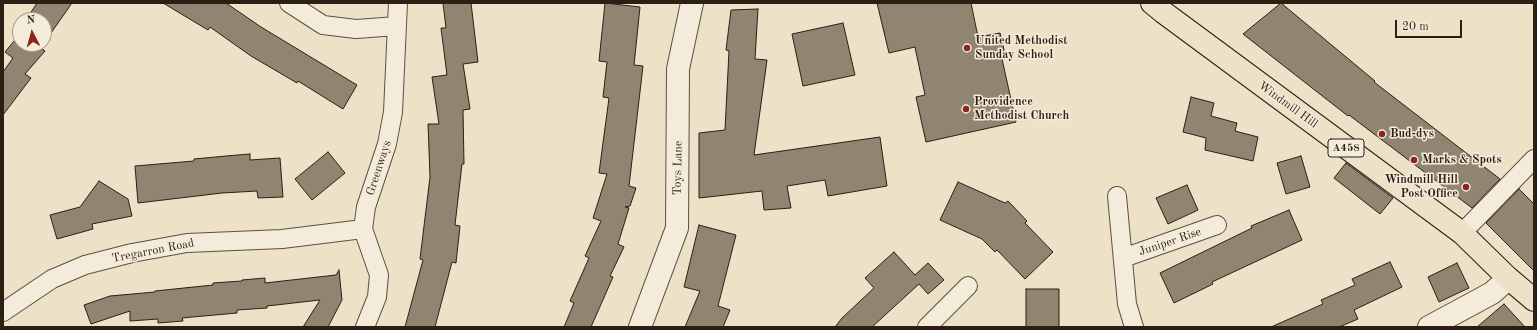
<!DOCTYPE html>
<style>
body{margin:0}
#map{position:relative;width:1537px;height:330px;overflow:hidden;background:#ede1c7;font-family:"Old Standard TT",serif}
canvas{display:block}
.frame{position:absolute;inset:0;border:4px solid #2d1f14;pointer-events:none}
.north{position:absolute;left:12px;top:12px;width:40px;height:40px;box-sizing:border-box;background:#f3ecdb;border:1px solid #a49a8b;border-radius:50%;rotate:354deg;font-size:11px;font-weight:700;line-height:16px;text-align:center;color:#2d1f14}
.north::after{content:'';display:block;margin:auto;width:14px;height:18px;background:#8f2418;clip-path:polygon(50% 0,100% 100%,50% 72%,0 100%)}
.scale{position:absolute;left:1395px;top:20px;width:67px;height:18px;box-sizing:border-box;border:2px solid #2d1f14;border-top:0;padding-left:5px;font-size:12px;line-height:14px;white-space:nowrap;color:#2d1f14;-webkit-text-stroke:3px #f3ecdb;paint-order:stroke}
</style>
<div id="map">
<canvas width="1537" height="330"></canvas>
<div class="frame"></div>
<div class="north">N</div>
<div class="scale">20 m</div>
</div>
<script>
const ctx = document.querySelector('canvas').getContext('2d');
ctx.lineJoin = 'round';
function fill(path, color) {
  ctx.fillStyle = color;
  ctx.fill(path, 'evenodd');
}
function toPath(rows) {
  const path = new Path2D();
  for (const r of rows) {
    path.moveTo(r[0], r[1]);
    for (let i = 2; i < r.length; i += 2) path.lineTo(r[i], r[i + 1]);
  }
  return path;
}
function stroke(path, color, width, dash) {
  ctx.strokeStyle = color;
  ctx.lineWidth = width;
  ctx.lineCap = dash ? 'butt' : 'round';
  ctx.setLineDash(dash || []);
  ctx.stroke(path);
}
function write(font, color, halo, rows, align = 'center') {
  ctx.font = font + ' "Old Standard TT",serif';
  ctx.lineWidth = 3;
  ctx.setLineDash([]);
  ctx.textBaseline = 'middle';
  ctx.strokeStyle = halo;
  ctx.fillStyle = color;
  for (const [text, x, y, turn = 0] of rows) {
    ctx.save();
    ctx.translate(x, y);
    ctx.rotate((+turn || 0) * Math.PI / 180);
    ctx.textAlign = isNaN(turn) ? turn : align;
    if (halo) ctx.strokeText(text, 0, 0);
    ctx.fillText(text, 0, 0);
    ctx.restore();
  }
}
const building = toPath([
 [37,3,72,3,44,43,44,20,26,20,37,3],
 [163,3,226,3,261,27,357,85,343,109,298,81,297,83,251,56,210,27,208,30,163,3],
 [443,3,471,3,478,62,463,64,470,109,463,110,464,164,462,164,455,225,460,226,456,263,452,262,435,327,405,327,423,260,420,259,430,177,428,124,439,124,432,77,447,75,441,28,446,28,443,3],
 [605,3,640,7,634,65,643,66,629,186,636,188,630,206,625,207,629,208,618,244,624,247,610,276,613,277,591,327,564,327,574,303,570,301,589,258,585,256,601,221,593,218,607,174,599,173,609,98,603,97,607,62,599,61,605,3],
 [877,3,971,3,978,37,1000,33,1006,58,1002,59,1016,122,926,142,916,97,925,95,915,47,889,53,877,3],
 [1281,3,1375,81,1374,82,1500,179,1472,208,1349,115,1348,116,1243,34,1281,3],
 [758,9,755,59,767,60,754,155,880,137,887,186,828,196,825,180,787,186,791,208,764,210,762,191,699,198,699,133,725,130,729,51,726,50,731,10,758,9],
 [843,23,855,75,803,86,792,34,843,23],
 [20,34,20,44,44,44,41,48,45,51,25,74,31,78,3,115,3,72,13,58,5,52,20,34],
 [1191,97,1214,103,1211,116,1237,123,1235,131,1258,137,1253,161,1205,150,1206,138,1183,132,1191,97],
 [328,152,345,173,312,200,295,179,328,152],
 [250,154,250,160,280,158,283,197,258,198,257,191,222,193,138,203,135,166,194,161,194,159,226,156,250,154],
 [1301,156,1310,187,1286,194,1277,163,1301,156],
 [1346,163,1393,198,1380,214,1334,178,1346,163],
 [99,181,128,199,132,216,92,224,93,229,57,239,50,215,80,207,99,181],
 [958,182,1005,203,1008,201,1027,221,1025,223,1053,252,1025,279,997,250,995,252,982,239,940,220,958,182],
 [1187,185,1198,210,1168,224,1156,198,1187,185],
 [1519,189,1534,204,1534,271,1486,223,1519,189],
 [1289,210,1302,240,1212,282,1213,284,1174,303,1160,273,1252,228,1251,226,1289,210],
 [699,225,736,235,718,306,730,310,723,327,685,327,700,291,684,287,699,225],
 [894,252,915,275,928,263,944,280,928,294,919,284,872,327,835,327,842,318,874,288,865,278,894,252],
 [1390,262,1402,287,1354,310,1358,319,1339,327,1271,327,1323,304,1321,300,1355,285,1352,279,1390,262],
 [1457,263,1469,288,1439,302,1428,277,1457,263],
 [339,270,342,300,328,327,303,327,320,300,267,306,267,308,237,310,237,313,182,318,183,321,158,323,158,319,130,321,130,311,91,324,84,305,110,296,155,292,155,291,213,285,213,283,242,281,242,280,265,278,265,283,336,275,339,270],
 [1026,289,1059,289,1059,327,1026,327,1026,289],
 [1504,304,1525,327,1477,327,1504,304]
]);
fill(building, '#918471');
stroke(building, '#2d1f14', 1);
const minor = toPath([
 [289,3,323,25,356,29,397,26],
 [1117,196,1127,304,1134,327],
 [1462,233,1534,159],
 [1123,258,1217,225],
 [3,312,52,279,85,265,132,253,187,243,282,239,363,229],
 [365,327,377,297,379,275,363,229,366,207,387,144,393,112,398,3],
 [927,327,968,286]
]);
const tertiary = toPath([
 [640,327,677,228,678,69,692,3],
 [1429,327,1492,293,1501,285,1507,277]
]);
const trunk = toPath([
 [1152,3,1163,12,1462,233,1507,277,1534,300]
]);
stroke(minor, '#5d5041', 20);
stroke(tertiary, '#5d5041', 24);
stroke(trunk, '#2d1f14', 24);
stroke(minor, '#f3ecdb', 18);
stroke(tertiary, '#f3ecdb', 22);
stroke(trunk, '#ede1c7', 22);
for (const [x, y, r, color] of [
 [967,48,4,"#8f2418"],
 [966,109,4,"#8f2418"],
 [1382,134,4,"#8f2418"],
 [1414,160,4,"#8f2418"],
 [1466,187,4,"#8f2418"]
]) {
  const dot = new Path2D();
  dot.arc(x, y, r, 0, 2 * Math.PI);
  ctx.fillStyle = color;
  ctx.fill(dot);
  stroke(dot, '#f3ecdb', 1.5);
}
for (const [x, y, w] of [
 [1346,148,36]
]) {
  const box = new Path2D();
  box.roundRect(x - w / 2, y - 9, w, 18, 3);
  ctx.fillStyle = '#f3ecdb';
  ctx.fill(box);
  stroke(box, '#2d1f14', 1);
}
write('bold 11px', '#2d1f14', null, [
 ["A458",1346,148]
]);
write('bold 12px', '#2d1f14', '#f3ecdb', [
 ["United Methodist",975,41],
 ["Sunday School",975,55],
 ["Providence",974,102],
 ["Methodist Church",974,116],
 ["Bud-dys",1390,134],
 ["Marks & Spots",1422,160],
 ["Windmill Hill",1458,180,"right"],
 ["Post Office",1458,194,"right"]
], 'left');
write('12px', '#2d1f14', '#f3ecdb', [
 ["Windmill Hill",1288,105,36],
 ["Greenways",379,168,-72],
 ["Toys Lane",678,168,-89],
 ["Juniper Rise",1170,242,-19],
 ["Tregarron Road",153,251,-11]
]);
</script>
